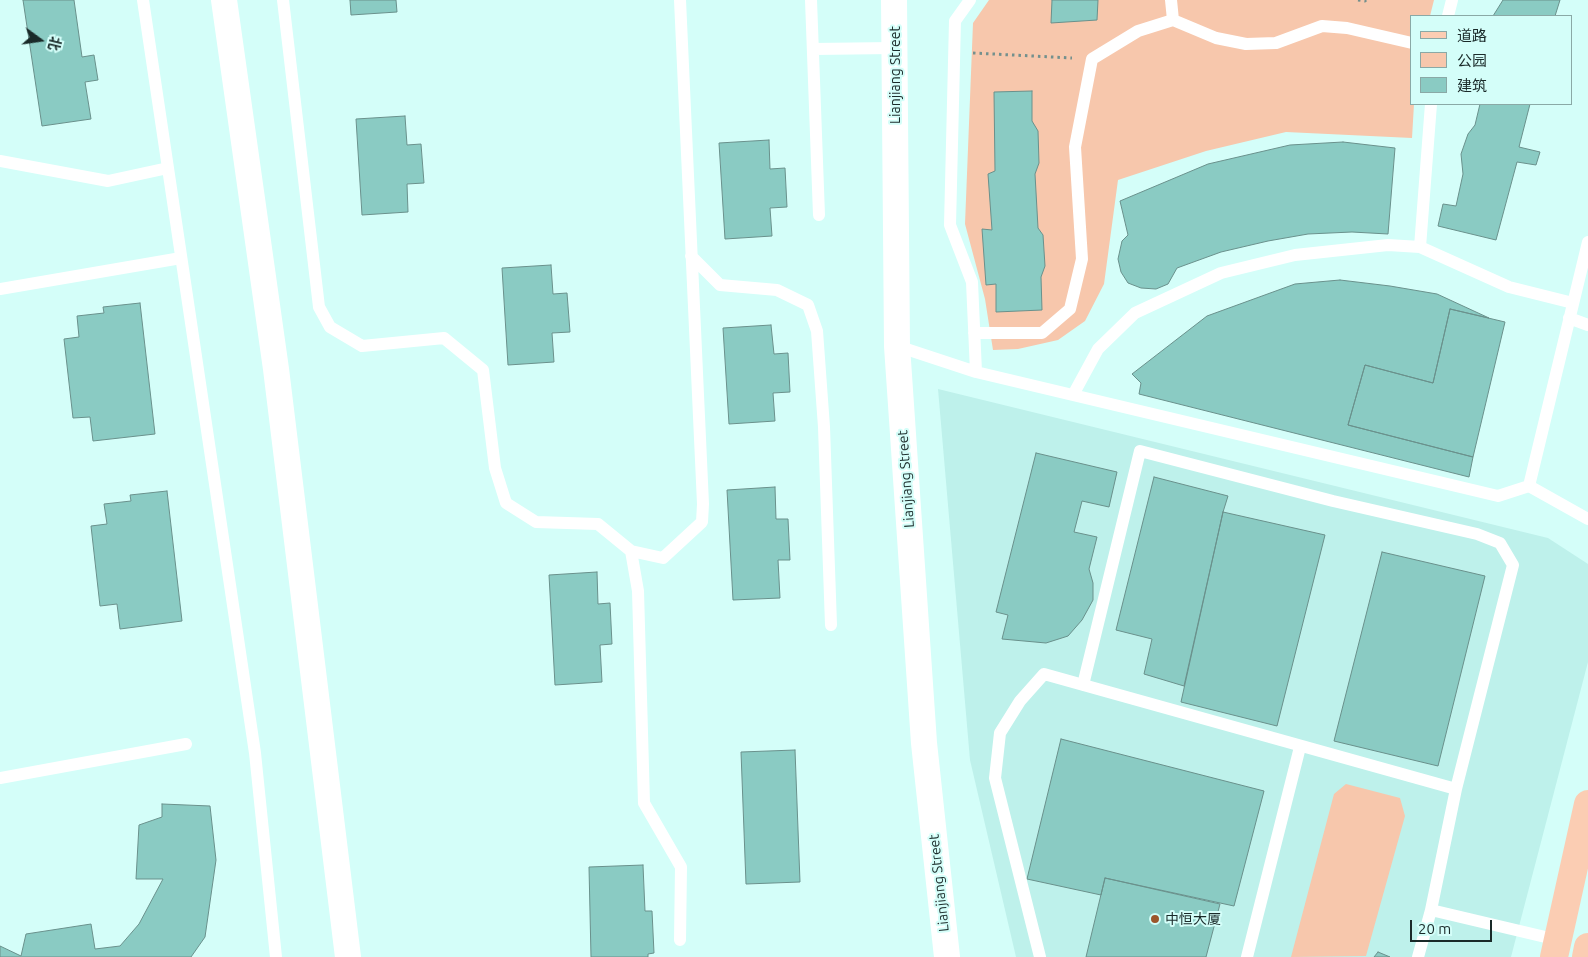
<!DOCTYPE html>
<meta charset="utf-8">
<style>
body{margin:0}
#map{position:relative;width:1588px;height:957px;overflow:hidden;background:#d4fef9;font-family:Ubuntu,"Noto Sans SC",sans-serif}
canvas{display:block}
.legend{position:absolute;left:1410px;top:15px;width:162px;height:90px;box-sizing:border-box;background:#d4fef9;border:1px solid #8aa9a6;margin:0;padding:6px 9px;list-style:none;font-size:15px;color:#1a2a29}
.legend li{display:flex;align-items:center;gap:10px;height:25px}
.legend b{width:25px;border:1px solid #8aa9a6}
.north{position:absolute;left:15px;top:15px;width:50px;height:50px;-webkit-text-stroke:4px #d4fef9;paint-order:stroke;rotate:104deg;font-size:14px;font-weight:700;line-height:20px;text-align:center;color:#1a2a29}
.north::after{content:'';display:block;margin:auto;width:18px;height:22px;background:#1a2a29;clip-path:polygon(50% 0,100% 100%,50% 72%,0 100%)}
.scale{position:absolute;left:1410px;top:920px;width:82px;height:22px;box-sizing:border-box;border:2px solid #1a2a29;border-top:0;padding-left:6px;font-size:15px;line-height:18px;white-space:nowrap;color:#1a2a29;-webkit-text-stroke:4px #d4fef9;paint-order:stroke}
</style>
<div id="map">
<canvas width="1588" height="957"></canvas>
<ul class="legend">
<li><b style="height:6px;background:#fbcdb3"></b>道路</li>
<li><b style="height:14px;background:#f7c7ac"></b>公园</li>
<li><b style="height:14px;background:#8acbc3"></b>建筑</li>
</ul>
<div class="north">北</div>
<div class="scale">20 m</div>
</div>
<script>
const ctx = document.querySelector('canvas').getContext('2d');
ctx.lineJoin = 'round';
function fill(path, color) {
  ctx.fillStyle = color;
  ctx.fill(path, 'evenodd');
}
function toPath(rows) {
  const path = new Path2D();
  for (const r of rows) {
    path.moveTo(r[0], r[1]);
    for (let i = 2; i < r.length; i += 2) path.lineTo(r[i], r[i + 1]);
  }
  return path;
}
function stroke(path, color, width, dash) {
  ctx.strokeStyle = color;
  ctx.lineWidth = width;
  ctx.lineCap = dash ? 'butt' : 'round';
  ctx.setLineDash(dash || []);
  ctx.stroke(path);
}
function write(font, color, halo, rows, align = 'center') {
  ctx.font = font + ' Ubuntu,"Noto Sans SC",sans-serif';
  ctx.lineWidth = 4;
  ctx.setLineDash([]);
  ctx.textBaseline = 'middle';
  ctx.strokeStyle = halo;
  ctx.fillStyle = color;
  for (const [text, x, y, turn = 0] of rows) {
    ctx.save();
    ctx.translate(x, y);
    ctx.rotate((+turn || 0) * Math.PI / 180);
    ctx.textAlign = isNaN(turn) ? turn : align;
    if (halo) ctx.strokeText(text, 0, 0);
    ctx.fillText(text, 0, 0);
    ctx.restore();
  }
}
fill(toPath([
 [938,389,1548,538,1588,564,1588,662,1511,957,1016,957,970,760]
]), '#bef1eb');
fill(toPath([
 [989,0,1434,0,1430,16,1412,16,1412,104,1414,104,1412,138,1286,132,1206,151,1118,180,1104,284,1085,321,1058,340,1018,349,993,350,985,299,965,224,973,23],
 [1346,784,1400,798,1405,816,1366,956,1291,957,1334,794]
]), '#f7c7ac');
const building = toPath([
 [23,0,74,0,82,57,94,55,98,80,85,82,91,119,42,126,23,0],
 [350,0,396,0,397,12,351,15,350,0],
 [1052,0,1098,0,1097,20,1051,23,1052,0],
 [1503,0,1560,0,1555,16,1493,16,1503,0],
 [1032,91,1032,121,1038,131,1039,163,1035,174,1038,228,1043,235,1045,266,1041,277,1042,310,996,312,996,284,986,285,982,229,992,230,988,174,995,171,994,92,1032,91],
 [1480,104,1530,104,1519,147,1540,152,1536,165,1517,162,1496,240,1438,226,1443,204,1456,206,1463,174,1461,154,1468,134,1475,125,1480,104],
 [405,116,407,145,421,144,424,183,407,184,408,212,362,215,356,119,405,116],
 [769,140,770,169,785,168,787,207,770,208,772,236,725,239,719,143,769,140],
 [1343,142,1395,148,1388,234,1352,232,1308,234,1268,241,1221,252,1177,268,1168,284,1156,289,1141,288,1128,283,1121,272,1118,259,1122,241,1128,235,1120,201,1208,164,1290,145,1343,142],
 [551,265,553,294,567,293,570,332,552,333,554,362,508,365,502,268,551,265],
 [1340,280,1390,286,1437,294,1489,318,1450,309,1433,383,1365,365,1348,425,1473,457,1469,477,1139,394,1141,383,1132,374,1207,316,1295,284,1340,280],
 [140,303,155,434,93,441,90,417,73,418,64,339,79,337,77,316,104,313,103,307,140,303],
 [1450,309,1505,322,1473,457,1348,425,1365,365,1433,383,1450,309],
 [771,325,774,354,788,353,790,392,773,393,775,421,729,424,723,328,771,325],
 [1036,453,1117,472,1109,507,1082,501,1074,532,1097,537,1089,569,1093,583,1093,600,1082,620,1068,636,1046,643,1002,639,1008,615,996,612,1036,453],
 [1154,477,1228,496,1223,512,1184,686,1144,674,1152,639,1116,630,1154,477],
 [775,487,776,519,788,519,790,560,778,560,780,598,733,600,727,490,775,487],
 [167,491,182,621,120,629,117,604,100,606,91,526,107,524,104,504,131,501,130,495,167,491],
 [1223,512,1325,535,1277,726,1181,702,1223,512],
 [1382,552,1485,576,1438,766,1334,741,1382,552],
 [597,572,598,604,610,603,612,644,600,645,602,682,555,685,549,575,597,572],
 [1061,739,1264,791,1234,906,1105,878,1101,895,1027,879,1061,739],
 [795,750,800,882,746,884,741,752,795,750],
 [162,804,210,806,216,860,205,937,191,957,0,957,0,946,21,956,26,934,91,924,95,949,120,946,139,924,163,879,136,879,139,825,162,817,162,804],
 [643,865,645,911,652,911,654,953,648,954,648,957,591,957,589,867,643,865],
 [1105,878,1220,904,1206,957,1086,957,1105,878],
 [1378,952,1390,957,1374,957,1378,952]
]);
fill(building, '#8acbc3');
stroke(building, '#6a918c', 1);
stroke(toPath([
 [1358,0,1365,1,1366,0],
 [973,53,1072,58]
]), '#73908d', 3, [2.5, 4]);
stroke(toPath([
 [143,0,255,753,276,957],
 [283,0,319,307,330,327,362,346,444,338,483,370,495,468,506,503,536,522,598,524,631,551,663,558,702,522,703,504,680,0],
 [811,0,819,215],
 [970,0,955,21,950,225,972,282,976,372],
 [1171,0,1173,20],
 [1448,16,1452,0],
 [813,49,894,48],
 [0,161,108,181,168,168],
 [1420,247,1431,104],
 [691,256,720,285,777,290,808,305,817,331,824,427,831,625],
 [0,289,181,258],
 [1569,318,1588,325],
 [974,333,1042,333,1070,309,1082,259,1075,147,1092,59,1138,31,1173,20,1216,38,1246,44,1276,43,1322,26,1347,28,1412,43],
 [897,346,976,372,1498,496,1529,486,1588,519],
 [1073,395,1098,349,1135,313,1221,273,1295,255,1388,245,1420,247,1509,287,1573,303],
 [1529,486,1588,242],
 [631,551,638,591,644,803,681,867,680,940],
 [1083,685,1140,451,1333,501,1477,534,1500,543,1513,565,1456,789,1431,910,1418,957],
 [0,778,186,744],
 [1431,910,1558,940],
 [1040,957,995,778,1000,733,1020,701,1044,674,1456,789],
 [1247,957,1300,747]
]), '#fff', 12);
stroke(toPath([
 [224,0,276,369,348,957],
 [894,0,897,346,924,743,947,957]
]), '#fff', 26);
stroke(toPath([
 [1554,957,1588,804],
 [1586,957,1588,947]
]), '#fbcdb3', 28);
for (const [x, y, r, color] of [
 [1155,919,5,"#9b562b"]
]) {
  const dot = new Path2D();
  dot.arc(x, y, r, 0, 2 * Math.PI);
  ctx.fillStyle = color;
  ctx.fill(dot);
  stroke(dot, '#d4fef9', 2);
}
write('14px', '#1a2a29', '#d4fef9', [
 ["Lianjiang Street",895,75,-90],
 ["Lianjiang Street",906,479,-94],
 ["Lianjiang Street",939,883,-96]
]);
write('14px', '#1a2a29', '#d4fef9', [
 ["中恒大厦",1165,919]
], 'left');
</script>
